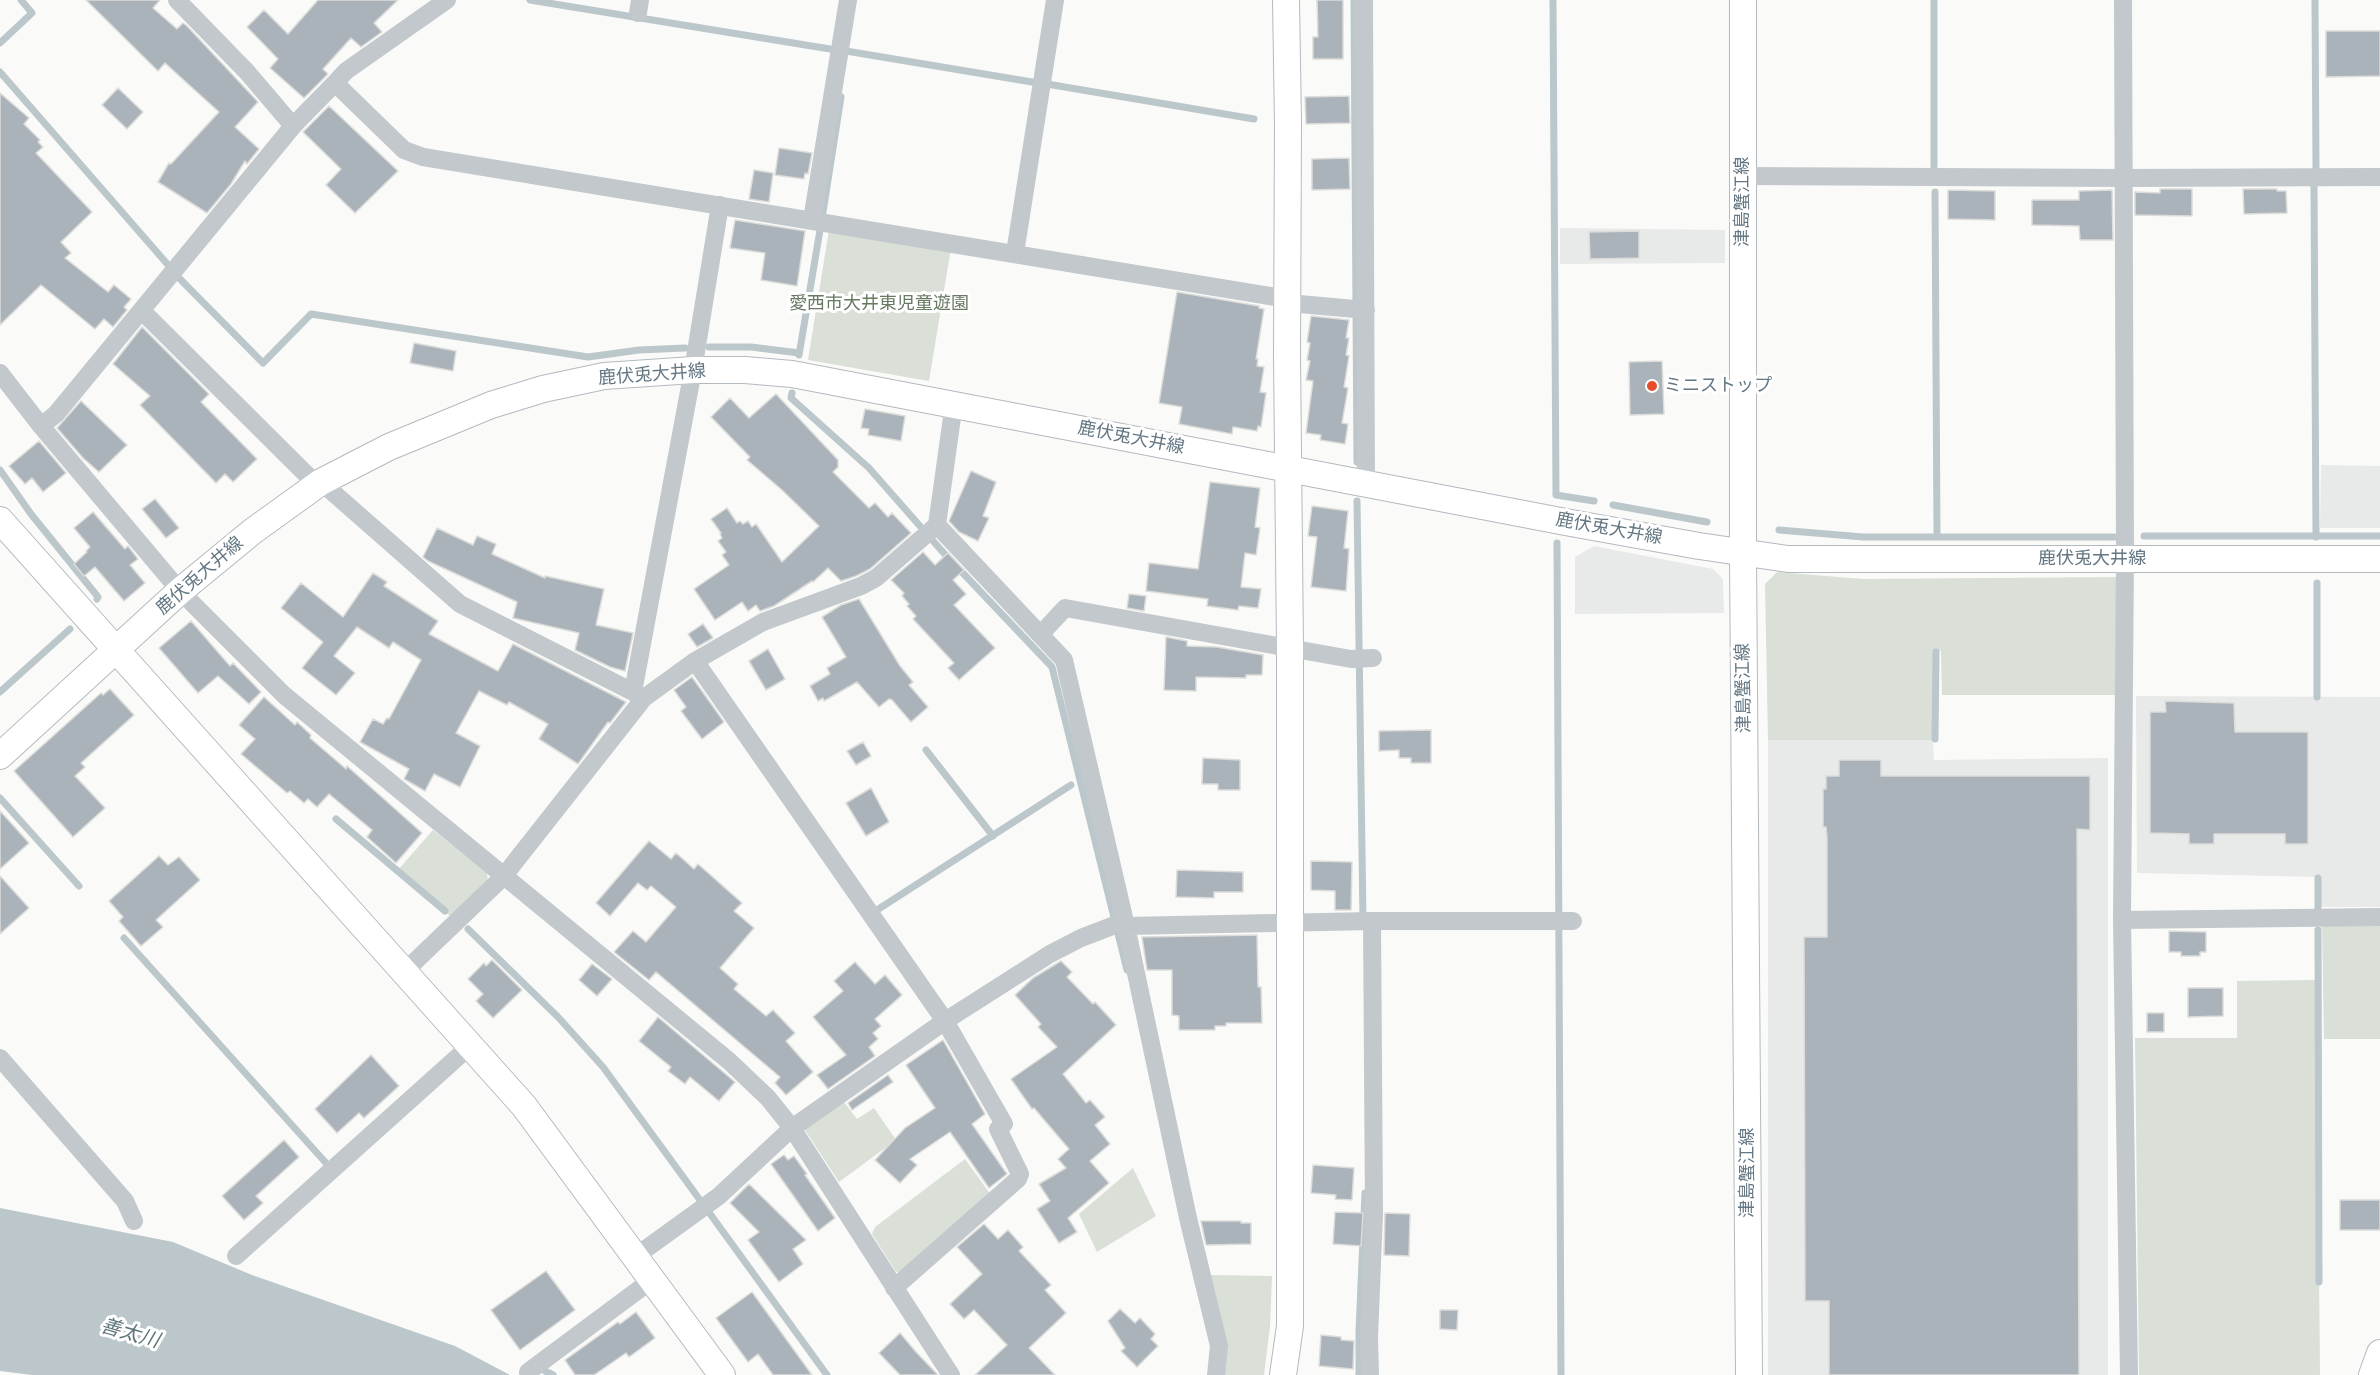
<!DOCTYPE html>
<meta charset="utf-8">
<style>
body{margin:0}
canvas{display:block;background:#fafaf8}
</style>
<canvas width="2380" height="1375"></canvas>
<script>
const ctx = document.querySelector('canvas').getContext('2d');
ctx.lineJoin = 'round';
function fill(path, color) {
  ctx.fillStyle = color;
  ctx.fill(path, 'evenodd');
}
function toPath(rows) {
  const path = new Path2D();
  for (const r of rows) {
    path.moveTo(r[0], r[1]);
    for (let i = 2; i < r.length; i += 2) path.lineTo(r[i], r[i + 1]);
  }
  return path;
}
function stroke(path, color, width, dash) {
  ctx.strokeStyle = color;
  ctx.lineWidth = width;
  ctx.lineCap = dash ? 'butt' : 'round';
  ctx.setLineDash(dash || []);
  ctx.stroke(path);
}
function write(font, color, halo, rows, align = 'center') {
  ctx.font = font + ' "Fira Sans","Noto Sans JP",sans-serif';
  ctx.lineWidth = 6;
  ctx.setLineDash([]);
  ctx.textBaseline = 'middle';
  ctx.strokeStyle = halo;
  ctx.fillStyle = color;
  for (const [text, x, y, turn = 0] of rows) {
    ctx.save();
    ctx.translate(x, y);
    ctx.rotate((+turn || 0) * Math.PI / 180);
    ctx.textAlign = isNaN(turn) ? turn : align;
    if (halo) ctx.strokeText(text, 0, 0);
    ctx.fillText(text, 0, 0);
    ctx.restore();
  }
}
fill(toPath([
 [1560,228,1725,230,1725,263,1560,264],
 [2321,465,2380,466,2380,528,2320,528],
 [1594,546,1713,569,1723,579,1724,613,1575,614,1575,557],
 [2136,696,2380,697,2380,907,2321,907,2320,877,2137,873],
 [1768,740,1933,740,1934,760,2108,758,2108,1375,1768,1375]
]), '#e8e9e9');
fill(toPath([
 [829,230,951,248,929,381,808,360],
 [1777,572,1863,579,2117,577,2120,695,1942,695,1941,651,1934,651,1933,740,1768,740,1765,584],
 [433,830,487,873,488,882,450,916,397,871],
 [2322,922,2380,922,2380,1039,2324,1039],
 [2316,980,2320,1375,2139,1375,2135,1038,2237,1038,2237,981],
 [841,1098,857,1119,874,1108,896,1140,839,1182,803,1127],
 [965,1159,991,1195,906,1272,896,1272,872,1234,875,1227],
 [1133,1168,1156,1216,1097,1252,1079,1214],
 [1210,1275,1272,1276,1270,1326,1264,1375,1220,1375]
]), '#dadfd7');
fill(toPath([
 [0,1208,173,1242,252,1275,455,1346,510,1375,32,1375,0,1371]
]), '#bbc7cb');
stroke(toPath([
 [530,0,830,49],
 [1354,0,1357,462],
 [1553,0,1556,495,1594,501],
 [2315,0,2316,169],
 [0,43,32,13,21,0],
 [846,51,1032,82],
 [0,72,169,266],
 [1047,84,1254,119],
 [1934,166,1934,0],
 [2314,186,2316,537],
 [1935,192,1937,536],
 [823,212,841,97],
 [180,279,263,363,311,314,588,357,639,350,685,348],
 [709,347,751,347,799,353],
 [799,355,820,230],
 [792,393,791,398,869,468,941,550,1052,667,1127,970],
 [0,470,31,514,98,597,97,599],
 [1357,501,1363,921],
 [1613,505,1707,522],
 [1779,530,1863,537,2114,537],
 [2144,536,2380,536],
 [1557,543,1561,1375],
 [2317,583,2317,697],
 [0,692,70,629],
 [1935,739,1936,652],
 [926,750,993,836],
 [0,798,79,886],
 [336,819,445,911],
 [2318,878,2318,910],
 [877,910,1071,785],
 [468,929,558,1017,603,1067,700,1200],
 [2318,930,2319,1282],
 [124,938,326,1163],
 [708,1211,827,1375],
 [545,1371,553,1375],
 [1359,1375,1359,1331,1365,1193]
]), '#bbc7cb', 7);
const building = toPath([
 [86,0,160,0,153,8,177,29,183,23,187,26,258,102,235,127,259,149,247,164,245,161,231,184,207,213,158,182,169,163,171,164,219,112,165,63,158,71,86,0],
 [318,0,398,0,374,23,382,32,361,47,351,38,323,69,328,74,304,98,270,68,278,59,247,27,264,10,288,34,318,0],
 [1317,0,1343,0,1343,59,1313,59,1313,37,1318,37,1317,0],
 [2326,31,2380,31,2380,76,2326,77,2326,31],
 [118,88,143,112,127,129,102,105,118,88],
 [0,93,29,118,24,124,40,140,38,142,43,147,36,153,92,212,61,242,71,253,65,258,108,292,114,285,131,299,124,307,127,310,113,327,104,319,95,329,41,285,0,325,0,93],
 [1349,96,1350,123,1306,124,1305,97,1349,96],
 [329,106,398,171,355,213,326,185,341,169,303,132,329,106],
 [779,148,812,153,808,174,805,173,804,179,775,175,779,148],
 [1349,158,1350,189,1312,190,1312,159,1349,158],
 [754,170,773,173,769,202,749,199,754,170],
 [2160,189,2192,189,2192,216,2135,215,2135,192,2160,193,2160,189],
 [2243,189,2277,189,2277,191,2286,191,2287,213,2244,214,2243,189],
 [1948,190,1995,191,1995,220,1948,219,1948,190],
 [2112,190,2113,240,2080,240,2079,226,2032,225,2032,200,2079,200,2079,191,2112,190],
 [735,220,805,231,797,286,761,280,765,253,730,248,735,220],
 [1639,231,1639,258,1590,259,1589,232,1639,231],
 [1177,292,1259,306,1259,308,1264,309,1256,359,1258,359,1257,366,1264,367,1260,392,1266,393,1261,427,1258,426,1257,431,1233,427,1232,434,1179,424,1182,407,1159,403,1177,292],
 [1311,316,1349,320,1346,338,1349,338,1346,355,1349,356,1344,387,1348,388,1342,423,1348,424,1345,444,1320,440,1321,435,1306,433,1313,381,1306,380,1310,361,1307,360,1310,343,1307,342,1311,316],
 [142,327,209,394,201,402,257,459,233,482,225,474,216,483,140,405,150,396,113,364,142,327],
 [414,343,456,351,453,371,410,363,414,343],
 [1662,361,1664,414,1630,415,1629,362,1662,361],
 [776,394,838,460,838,467,833,472,869,508,875,503,888,517,892,513,911,533,870,569,856,576,841,581,828,568,813,582,812,581,774,606,760,611,756,605,748,611,742,602,715,620,694,589,729,565,722,555,726,552,718,541,722,538,720,534,721,533,711,519,727,508,737,523,740,521,743,524,748,521,752,527,756,524,782,562,819,526,782,490,747,460,750,457,711,417,730,398,749,418,776,394],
 [81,401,127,445,99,472,83,458,57,428,81,401],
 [865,409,905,416,901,441,868,435,869,429,861,428,865,409],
 [39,441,66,473,43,492,32,478,25,484,9,466,39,441],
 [971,471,996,482,983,516,989,518,978,541,959,532,949,521,971,471],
 [1210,482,1260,488,1255,527,1260,528,1256,555,1245,553,1241,587,1261,589,1258,608,1239,606,1238,610,1207,606,1208,599,1146,591,1149,563,1198,569,1210,482],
 [155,499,179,528,166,538,142,509,155,499],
 [1312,506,1348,511,1344,548,1349,549,1346,591,1311,587,1317,537,1308,536,1312,506],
 [93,512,125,549,128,546,138,559,130,565,145,583,124,601,95,567,84,576,74,564,87,552,86,551,90,547,74,528,93,512],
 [437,528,473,545,477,536,496,544,492,554,545,578,545,576,604,589,596,625,633,633,625,671,610,667,575,650,579,633,513,618,517,602,428,561,423,557,437,528],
 [923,552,935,565,948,553,964,570,953,580,966,594,954,605,995,648,959,680,948,668,954,663,913,619,916,616,907,606,909,604,902,596,904,593,891,580,923,552],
 [373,573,387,582,384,586,438,621,429,634,498,671,513,644,626,702,610,723,608,722,578,764,539,739,548,724,509,702,507,705,479,691,456,733,480,746,460,787,434,774,425,791,404,779,409,769,360,742,373,719,383,724,387,718,389,719,421,660,393,642,389,648,357,627,334,656,355,673,336,695,302,668,323,642,281,608,301,583,343,617,373,573],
 [1129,594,1146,596,1144,611,1127,608,1129,594],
 [859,599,900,666,913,682,909,685,928,707,911,722,892,700,889,699,879,707,857,682,824,701,823,698,818,701,810,686,830,674,827,668,846,657,822,617,841,605,859,599],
 [191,621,230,666,233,663,261,692,249,704,218,676,198,693,159,648,191,621],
 [703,624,713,638,697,647,688,634,703,624],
 [1166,637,1187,641,1187,646,1217,647,1263,655,1262,675,1246,675,1246,678,1196,677,1196,691,1164,690,1166,637],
 [768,649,785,679,766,690,749,661,768,649],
 [692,677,724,722,702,739,681,711,686,707,674,690,692,677],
 [110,689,134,715,81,763,85,767,75,776,105,808,73,837,14,771,101,693,103,695,110,689],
 [264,697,295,725,297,722,311,735,310,738,346,769,347,766,422,833,396,863,367,837,372,830,329,794,317,807,308,799,304,803,290,791,287,793,241,754,255,739,239,725,264,697],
 [2165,701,2234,703,2235,732,2308,732,2308,844,2285,844,2285,834,2214,834,2214,844,2189,844,2189,834,2150,833,2150,712,2166,712,2165,701],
 [1431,730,1431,763,1411,763,1411,758,1399,758,1399,750,1379,751,1379,731,1431,730],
 [863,742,871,756,856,765,847,751,863,742],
 [1203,758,1240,760,1240,790,1218,790,1218,784,1202,784,1203,758],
 [1839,760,1881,760,1881,776,2090,776,2090,830,2077,829,2079,1375,1829,1375,1829,1301,1805,1301,1804,937,1827,937,1827,838,1826,827,1823,827,1823,789,1826,789,1826,776,1839,776,1839,760],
 [871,788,889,822,866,836,846,803,871,788],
 [0,811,29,843,0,869,0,811],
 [649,841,671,859,676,853,694,869,698,864,742,903,734,911,754,928,720,968,738,984,734,989,766,1016,773,1010,795,1033,786,1041,813,1072,786,1095,775,1083,780,1077,656,972,649,980,614,952,633,931,646,942,676,907,651,886,647,890,638,883,610,916,596,903,649,841],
 [159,856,168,865,179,857,200,880,156,920,163,927,141,946,119,921,123,917,109,901,159,856],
 [1311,861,1352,862,1351,910,1335,910,1335,891,1311,890,1311,861],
 [1177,870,1243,872,1243,892,1214,892,1214,898,1176,897,1177,870],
 [0,876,29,908,0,934,0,876],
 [2169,931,2206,932,2206,952,2200,952,2200,956,2181,956,2181,952,2169,952,2169,931],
 [1257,935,1258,987,1261,987,1262,1023,1226,1023,1226,1026,1215,1026,1215,1030,1179,1030,1179,1016,1172,1015,1172,970,1147,970,1142,937,1257,935],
 [492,960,522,990,493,1018,476,1001,483,994,468,979,484,963,486,966,492,960],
 [1061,961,1072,972,1067,977,1093,1004,1095,1002,1116,1025,1063,1074,1086,1103,1090,1100,1105,1117,1095,1125,1110,1144,1090,1161,1109,1183,1068,1218,1077,1232,1059,1243,1037,1209,1050,1201,1039,1184,1066,1168,1058,1159,1069,1149,1034,1108,1032,1109,1011,1079,1057,1047,1038,1027,1041,1024,1015,995,1033,978,1061,961],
 [855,962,875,984,885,975,902,995,875,1019,881,1026,873,1033,878,1039,869,1047,875,1056,828,1089,817,1075,846,1055,813,1017,843,991,834,981,855,962],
 [592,964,612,979,597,996,579,980,592,964],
 [2188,988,2223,988,2223,1016,2188,1017,2188,988],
 [2147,1013,2164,1013,2164,1032,2147,1032,2147,1013],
 [658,1017,735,1082,719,1101,690,1077,685,1084,668,1071,671,1067,639,1041,658,1017],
 [943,1040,985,1114,972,1124,1007,1174,989,1188,950,1132,910,1159,917,1165,900,1183,875,1160,905,1128,935,1108,906,1065,943,1040],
 [371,1055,399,1086,364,1118,359,1113,337,1133,315,1109,371,1055],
 [888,1075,893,1082,852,1110,848,1103,888,1075],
 [284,1140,299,1157,256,1196,263,1203,244,1220,222,1196,284,1140],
 [784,1155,788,1160,794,1156,807,1174,805,1175,835,1218,818,1231,771,1164,784,1155],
 [1313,1165,1354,1168,1352,1200,1335,1199,1336,1195,1311,1193,1313,1165],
 [749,1184,806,1240,793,1249,803,1264,779,1282,748,1240,759,1232,730,1203,749,1184],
 [2340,1200,2380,1200,2380,1230,2340,1230,2340,1200],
 [1335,1212,1363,1213,1361,1246,1333,1244,1335,1212],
 [1385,1213,1410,1214,1409,1256,1384,1255,1385,1213],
 [1201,1221,1241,1221,1241,1223,1251,1223,1251,1244,1206,1245,1201,1221],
 [984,1224,998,1239,1008,1230,1023,1247,1019,1251,1051,1285,1045,1290,1066,1313,1029,1348,1055,1375,975,1375,1007,1345,974,1310,964,1319,950,1304,982,1274,957,1247,984,1224],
 [546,1271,575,1310,520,1350,491,1310,546,1271],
 [752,1292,812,1375,773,1375,758,1354,748,1362,716,1318,752,1292],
 [1120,1309,1135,1323,1140,1318,1155,1334,1151,1339,1158,1346,1137,1367,1121,1351,1125,1348,1108,1321,1120,1309],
 [1440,1310,1458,1310,1457,1330,1440,1329,1440,1310],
 [636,1312,655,1338,629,1357,626,1353,594,1375,575,1375,565,1360,618,1322,620,1324,636,1312],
 [900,1333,916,1352,938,1375,900,1375,879,1353,900,1333],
 [1321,1335,1341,1337,1341,1340,1354,1341,1353,1369,1319,1366,1321,1335]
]);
fill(building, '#aab3b9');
stroke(building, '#dcdcda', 1.5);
const secondary = toPath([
 [1743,0,1743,553,1749,1375],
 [0,520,524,1106,722,1375],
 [0,756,180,591,253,531,321,482,389,447,491,405,543,389,604,376,693,370,745,370,792,374,1571,523,1699,546,1788,559,2380,559],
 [1283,1375,1290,1326,1290,648,1287,355,1288,123,1286,0],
 [2372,1375,2380,1353]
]);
stroke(secondary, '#b3babf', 28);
stroke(toPath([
 [177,0,247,72,293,126],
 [1364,0,1366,484],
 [2123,0,2125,559,2122,920,2129,1375],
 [638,13,640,0],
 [335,83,404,150,423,157,1288,299],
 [1743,176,2124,178,2380,177],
 [812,220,848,0],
 [1015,253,1055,0],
 [1288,303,1366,310],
 [142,311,317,485],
 [0,373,41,426,180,591,284,695,729,1061,768,1098,792,1128,951,1375],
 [41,426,56,414,293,126,335,83,346,71,447,0],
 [321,482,460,604,633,692],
 [937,525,1064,660,1126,926,1188,1218,1219,1346,1216,1375],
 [1040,635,1065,608,1351,659,1373,658],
 [695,661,945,1021,1004,1124,998,1129,1020,1174,1018,1179,894,1288],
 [644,698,633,692,693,370,720,205],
 [2122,920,2380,917],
 [405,971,503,877,644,698,695,661,763,622,861,586,876,578,937,525,954,403],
 [0,1058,125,1201,134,1221],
 [236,1256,470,1046],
 [636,1256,719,1196,792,1128,945,1021,1050,954,1081,938,1120,923,1126,926,1372,921,1573,921],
 [528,1372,653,1279],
 [1370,1375,1369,1337,1374,1214,1372,921]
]), '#c3c8cc', 18);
stroke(secondary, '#fff', 26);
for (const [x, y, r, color] of [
 [1652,386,6,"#e74c2b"]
]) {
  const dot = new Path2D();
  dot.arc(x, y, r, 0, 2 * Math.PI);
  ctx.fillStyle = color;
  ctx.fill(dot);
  stroke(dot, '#fff', 2);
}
write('18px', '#647783', '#fff', [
 ["津島蟹江線",1743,202,-90],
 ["鹿伏兎大井線",652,375,-4],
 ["鹿伏兎大井線",1131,438,11],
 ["鹿伏兎大井線",1609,529,10],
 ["鹿伏兎大井線",2092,559],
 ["鹿伏兎大井線",200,576,-41],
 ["津島蟹江線",1744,688,-91],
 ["津島蟹江線",1748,1173,-90]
]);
write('18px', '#697a63', '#fff', [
 ["愛西市大井東児童遊園",879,304]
]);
write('18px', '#647783', '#fff', [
 ["ミニストップ",1664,386]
], 'left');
write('italic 20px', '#5f767c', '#fff', [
 ["善太川",130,1334,16]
]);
</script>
